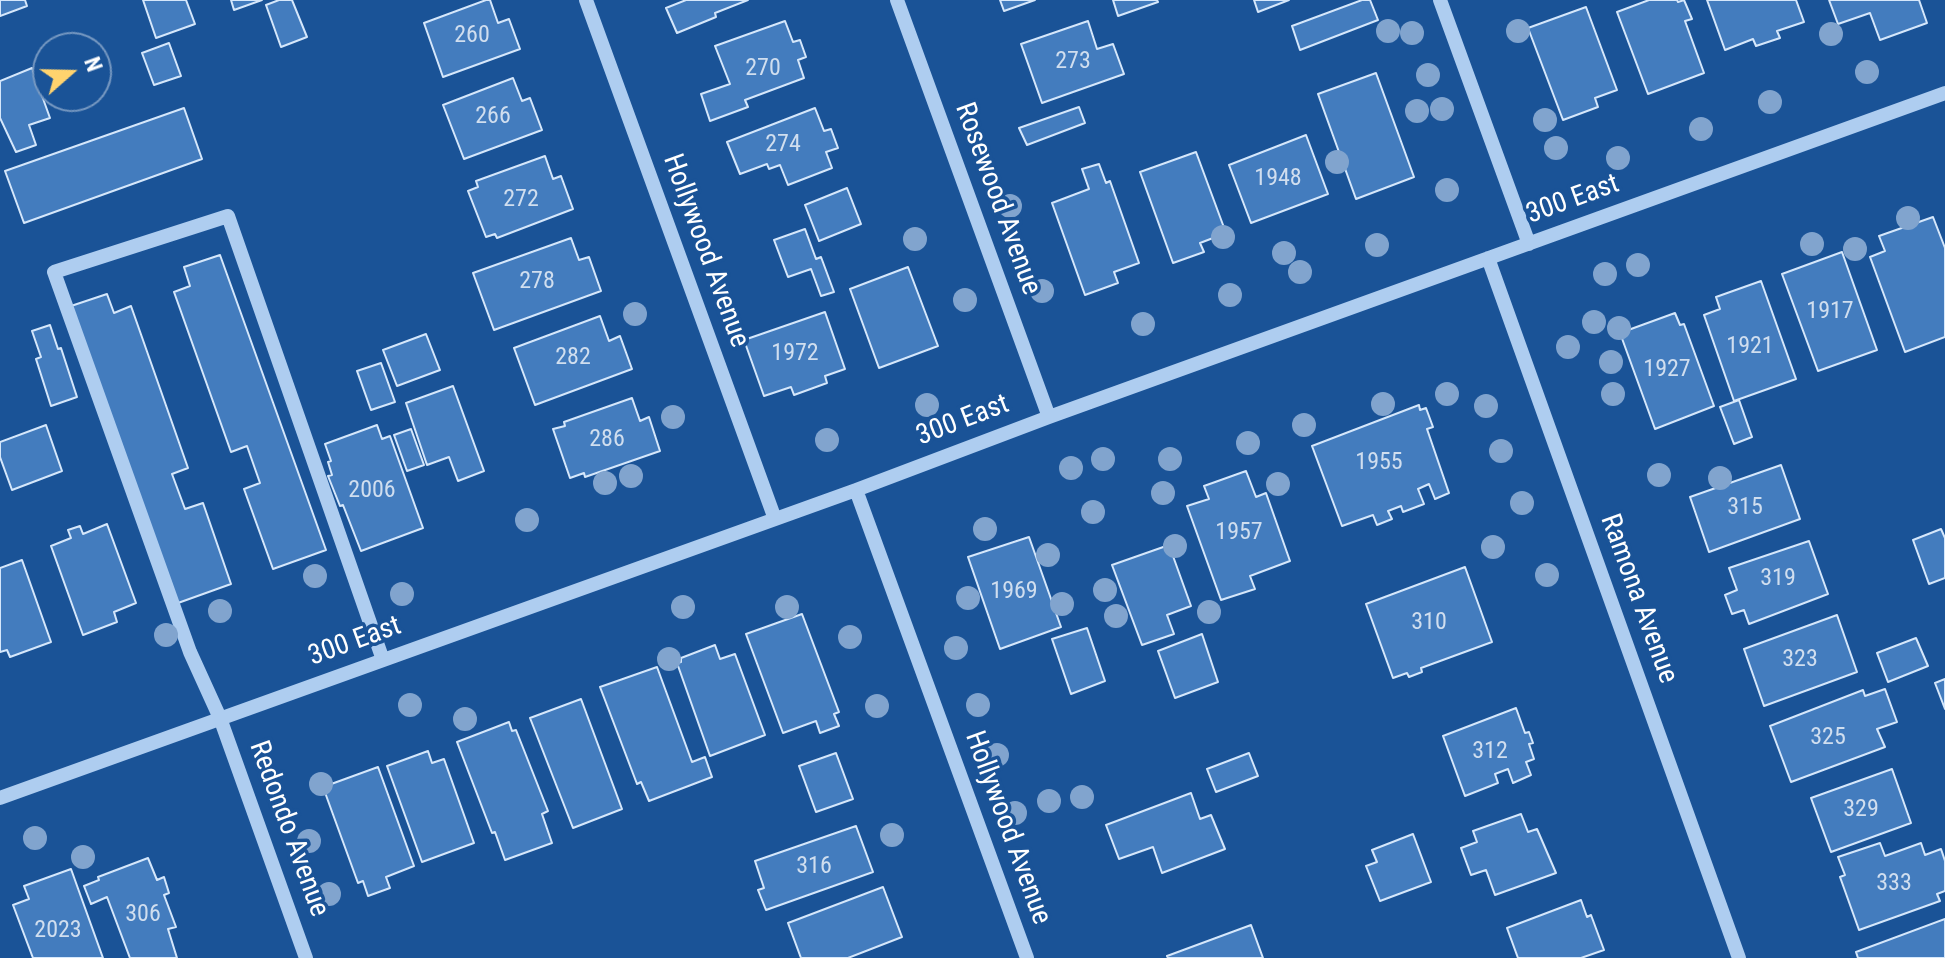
<!DOCTYPE html>
<style>
body{margin:0}
#map{position:relative;width:1945px;height:958px;overflow:hidden;background:#1a5397;font-family:"Roboto Condensed",sans-serif}
canvas{display:block}
.north{position:absolute;left:32px;top:32px;width:80px;height:80px;box-sizing:border-box;background:#1a5397;border:2px solid #7698c1;border-radius:50%;rotate:70deg;font-size:22px;font-weight:700;line-height:32px;text-align:center;color:#fff}
.north::after{content:'';display:block;margin:auto;width:28px;height:36px;background:#ffd36e;clip-path:polygon(50% 0,100% 100%,50% 72%,0 100%)}
</style>
<div id="map">
<canvas width="1945" height="958"></canvas>
<div class="north">N</div>
</div>
<script>
const ctx = document.querySelector('canvas').getContext('2d');
ctx.lineJoin = 'round';
function fill(path, color) {
  ctx.fillStyle = color;
  ctx.fill(path, 'evenodd');
}
function toPath(rows) {
  const path = new Path2D();
  for (const r of rows) {
    path.moveTo(r[0], r[1]);
    for (let i = 2; i < r.length; i += 2) path.lineTo(r[i], r[i + 1]);
  }
  return path;
}
function stroke(path, color, width, dash) {
  ctx.strokeStyle = color;
  ctx.lineWidth = width;
  ctx.lineCap = dash ? 'butt' : 'round';
  ctx.setLineDash(dash || []);
  ctx.stroke(path);
}
function write(font, color, halo, rows, align = 'center') {
  ctx.font = font + ' "Roboto Condensed",sans-serif';
  ctx.lineWidth = 7;
  ctx.setLineDash([]);
  ctx.textBaseline = 'middle';
  ctx.strokeStyle = halo;
  ctx.fillStyle = color;
  for (const [text, x, y, turn = 0] of rows) {
    ctx.save();
    ctx.translate(x, y);
    ctx.rotate((+turn || 0) * Math.PI / 180);
    ctx.textAlign = isNaN(turn) ? turn : align;
    if (halo) ctx.strokeText(text, 0, 0);
    ctx.fillText(text, 0, 0);
    ctx.restore();
  }
}
const building = toPath([
 [0,0,25,0,27,6,0,16,0,0],
 [143,0,186,0,195,24,156,38,143,0],
 [231,0,262,0,234,10,231,0],
 [279,0,292,0,307,37,281,47,266,5,279,0],
 [486,0,490,0,498,23,509,19,520,49,443,77,424,23,486,0],
 [686,0,748,0,715,13,716,17,677,33,666,8,686,0],
 [1000,0,1035,0,1004,11,1000,0],
 [1113,0,1157,0,1158,2,1118,16,1113,0],
 [1254,0,1289,0,1258,12,1254,0],
 [1362,0,1370,0,1378,20,1300,50,1292,26,1362,0],
 [1649,0,1677,0,1678,2,1684,0,1692,19,1685,21,1704,73,1648,94,1617,12,1649,0],
 [1707,0,1796,0,1804,22,1777,31,1780,38,1756,46,1753,39,1725,50,1707,0],
 [1829,0,1919,0,1927,23,1880,40,1870,13,1838,24,1829,0],
 [1586,7,1617,90,1595,98,1598,107,1563,120,1528,28,1586,7],
 [785,21,793,42,800,40,806,57,798,60,804,78,745,100,748,107,710,121,701,94,730,84,715,46,785,21],
 [1088,21,1097,49,1113,44,1124,74,1042,103,1021,44,1088,21],
 [169,43,181,76,154,85,142,53,169,43],
 [32,68,50,118,29,125,36,145,16,152,0,118,0,81,32,68],
 [1376,73,1414,177,1356,199,1318,94,1376,73],
 [513,78,522,101,530,98,542,130,464,159,443,105,513,78],
 [1079,107,1085,123,1027,145,1019,128,1079,107],
 [184,108,202,159,24,223,5,171,184,108],
 [815,108,824,131,831,129,838,148,826,152,832,168,788,185,780,165,769,169,767,164,740,174,727,142,815,108],
 [1306,135,1328,194,1251,223,1229,165,1306,135],
 [1196,152,1226,233,1200,243,1204,252,1173,263,1140,172,1196,152],
 [545,156,553,179,561,176,573,209,497,238,495,234,486,237,468,191,478,187,476,181,545,156],
 [1099,164,1106,183,1110,181,1139,263,1114,272,1118,283,1085,295,1052,203,1089,189,1082,169,1099,164],
 [847,188,861,224,819,241,805,205,847,188],
 [1933,217,1945,248,1945,337,1905,352,1870,257,1885,251,1879,236,1933,217],
 [805,229,816,259,821,257,834,292,821,296,811,269,788,277,774,240,805,229],
 [571,238,579,260,589,257,601,291,494,330,473,273,571,238],
 [1842,252,1877,350,1818,371,1782,274,1842,252],
 [220,255,326,550,273,569,244,489,260,483,247,446,231,452,174,292,190,286,184,267,220,255],
 [908,267,938,346,879,368,850,289,908,267],
 [1761,281,1796,379,1734,401,1704,315,1720,309,1716,297,1761,281],
 [107,294,114,313,131,306,188,468,172,474,185,509,203,503,231,584,178,603,71,306,107,294],
 [825,312,845,369,825,376,827,383,794,395,791,387,764,396,744,340,825,312],
 [1675,313,1680,325,1684,324,1714,406,1655,429,1620,333,1675,313],
 [600,316,609,341,620,336,632,369,535,405,514,348,600,316],
 [50,325,58,349,61,348,77,397,51,406,36,359,41,357,32,331,50,325],
 [426,334,440,370,397,386,383,350,426,334],
 [381,363,395,402,371,410,357,371,381,363],
 [453,386,484,471,458,481,449,457,427,465,406,403,453,386],
 [632,398,640,421,649,417,660,451,585,477,584,473,570,478,553,429,565,426,564,422,632,398],
 [1739,400,1752,437,1734,444,1720,407,1739,400],
 [1419,405,1420,410,1426,408,1433,427,1427,429,1449,493,1435,499,1429,484,1418,489,1424,504,1403,512,1401,506,1388,511,1392,519,1377,525,1373,515,1342,526,1312,446,1419,405],
 [46,425,62,471,12,490,0,457,0,442,46,425],
 [377,425,382,439,390,436,423,528,361,551,343,505,340,506,328,476,332,475,328,462,331,461,325,444,377,425],
 [411,429,424,465,407,471,394,435,411,429],
 [1781,465,1800,519,1709,552,1690,497,1781,465],
 [1246,471,1256,497,1266,493,1290,561,1250,576,1255,589,1221,600,1187,506,1209,499,1204,486,1246,471],
 [107,524,136,603,114,612,117,622,83,635,51,546,71,538,68,530,80,526,83,534,107,524],
 [1941,529,1945,538,1945,578,1929,584,1913,540,1941,529],
 [1029,537,1061,627,1000,649,968,557,1029,537],
 [1809,541,1828,594,1749,624,1744,610,1732,614,1725,595,1737,590,1729,568,1809,541],
 [1169,545,1191,606,1167,615,1174,634,1142,645,1112,565,1169,545],
 [22,560,51,642,10,657,7,650,0,652,0,568,22,560],
 [1465,567,1492,642,1421,668,1422,672,1409,677,1407,673,1393,678,1366,604,1465,567],
 [802,614,839,712,834,714,839,726,820,733,816,721,783,733,746,634,802,614],
 [1837,615,1857,672,1764,706,1744,649,1837,615],
 [1087,628,1105,681,1071,694,1052,639,1087,628],
 [1202,634,1218,682,1175,698,1158,651,1202,634],
 [1916,638,1928,666,1888,682,1877,653,1916,638],
 [715,645,720,659,735,654,765,735,710,756,677,663,681,662,681,658,715,645],
 [657,667,692,762,705,757,712,777,649,801,641,782,637,784,600,687,657,667],
 [1945,679,1945,709,1935,683,1945,679],
 [1885,689,1897,722,1877,729,1885,747,1791,782,1770,726,1863,690,1865,696,1885,689],
 [581,699,622,809,573,828,530,718,581,699],
 [1516,708,1525,733,1529,732,1533,743,1529,744,1534,759,1526,762,1531,775,1513,783,1508,769,1495,774,1498,783,1465,796,1443,736,1516,708],
 [509,722,512,731,516,730,548,811,542,814,552,843,505,860,495,832,492,833,457,742,509,722],
 [428,751,432,763,444,759,474,843,422,862,387,766,428,751],
 [836,753,853,799,816,812,799,766,836,753],
 [1249,753,1258,776,1216,792,1207,769,1249,753],
 [378,767,414,866,386,877,390,888,368,896,363,881,358,883,323,787,378,767],
 [1892,769,1911,823,1831,852,1811,798,1892,769],
 [1191,793,1200,819,1211,815,1225,849,1162,873,1153,847,1119,859,1106,825,1191,793],
 [1521,814,1528,832,1537,829,1556,873,1495,895,1486,870,1471,875,1461,848,1477,842,1473,831,1521,814],
 [856,826,873,872,766,910,758,890,764,888,755,861,856,826],
 [1413,834,1431,882,1380,901,1366,866,1377,862,1372,850,1413,834],
 [1880,843,1885,856,1921,843,1925,855,1941,849,1945,861,1945,891,1937,894,1940,901,1859,930,1840,877,1845,875,1838,857,1880,843],
 [148,858,157,880,164,877,169,893,164,895,176,927,168,929,177,958,130,958,107,897,91,904,84,886,99,880,98,877,148,858],
 [71,869,103,958,33,958,13,905,29,899,24,886,71,869],
 [883,887,902,937,848,958,801,958,788,923,883,887],
 [1581,900,1587,917,1591,915,1604,950,1581,958,1518,958,1507,928,1581,900],
 [1945,919,1945,958,1858,958,1856,952,1945,919],
 [1251,925,1263,958,1168,958,1167,956,1251,925]
]);
fill(building, '#437cbe');
stroke(building, '#d5e7fb', 2);
stroke(toPath([
 [586,0,775,519],
 [897,0,1049,417],
 [1440,0,1529,244],
 [1488,258,1739,958],
 [856,490,1027,958],
 [0,798,856,490,1049,417,1945,93],
 [306,958,220,718,190,652,54,272,228,216,383,660]
]), '#aecdf0', 14);
ctx.fillStyle = '#81a4ce';
for (const [x, y] of [
 [1388,31],
 [1518,31],
 [1412,33],
 [1831,34],
 [1867,72],
 [1428,75],
 [1770,102],
 [1442,109],
 [1417,111],
 [1545,120],
 [1701,129],
 [1556,148],
 [1618,158],
 [1337,162],
 [1447,190],
 [1010,206],
 [1908,218],
 [1223,237],
 [915,239],
 [1812,244],
 [1377,245],
 [1855,249],
 [1284,253],
 [1638,265],
 [1300,272],
 [1605,274],
 [1042,291],
 [1230,295],
 [965,300],
 [635,314],
 [1594,322],
 [1143,324],
 [1619,328],
 [1568,347],
 [1611,362],
 [1447,394],
 [1613,394],
 [1383,404],
 [927,405],
 [1486,406],
 [673,417],
 [1304,425],
 [827,440],
 [1248,443],
 [1501,451],
 [1103,459],
 [1170,459],
 [1071,468],
 [1659,475],
 [631,476],
 [1720,478],
 [605,483],
 [1278,484],
 [1163,493],
 [1522,503],
 [1093,512],
 [527,520],
 [985,529],
 [1175,546],
 [1493,547],
 [1048,555],
 [1547,575],
 [315,576],
 [1105,590],
 [402,594],
 [968,598],
 [1062,604],
 [683,607],
 [787,607],
 [220,611],
 [1209,612],
 [1116,616],
 [166,635],
 [850,637],
 [956,648],
 [669,659],
 [410,705],
 [978,705],
 [877,706],
 [465,719],
 [997,755],
 [321,784],
 [1082,797],
 [1049,801],
 [1015,813],
 [892,835],
 [35,838],
 [309,841],
 [83,857],
 [329,894]
]) {
  ctx.beginPath();
  ctx.arc(x, y, 12, 0, 2 * Math.PI);
  ctx.fill();
}
write('24px', '#d0deef', null, [
 ["260",472,36],
 ["273",1073,62],
 ["270",763,69],
 ["266",493,117],
 ["274",783,145],
 ["1948",1278,179],
 ["272",521,200],
 ["278",537,282],
 ["1917",1830,312],
 ["1921",1750,347],
 ["1972",795,354],
 ["282",573,358],
 ["1927",1667,370],
 ["286",607,440],
 ["1955",1379,463],
 ["2006",372,491],
 ["315",1745,508],
 ["1957",1239,533],
 ["319",1778,579],
 ["1969",1014,592],
 ["310",1429,623],
 ["323",1800,660],
 ["325",1828,738],
 ["312",1490,752],
 ["329",1861,810],
 ["316",814,867],
 ["333",1894,884],
 ["306",143,915],
 ["2023",58,931]
]);
write('28px', '#fff', '#1a5397', [
 ["Rosewood Avenue",997,199,70],
 ["300 East",1573,200,-20],
 ["Hollywood Avenue",705,251,70],
 ["300 East",963,421,-21],
 ["Ramona Avenue",1638,599,70],
 ["300 East",355,642,-20],
 ["Hollywood Avenue",1007,828,70],
 ["Redondo Avenue",288,829,70]
]);
</script>
